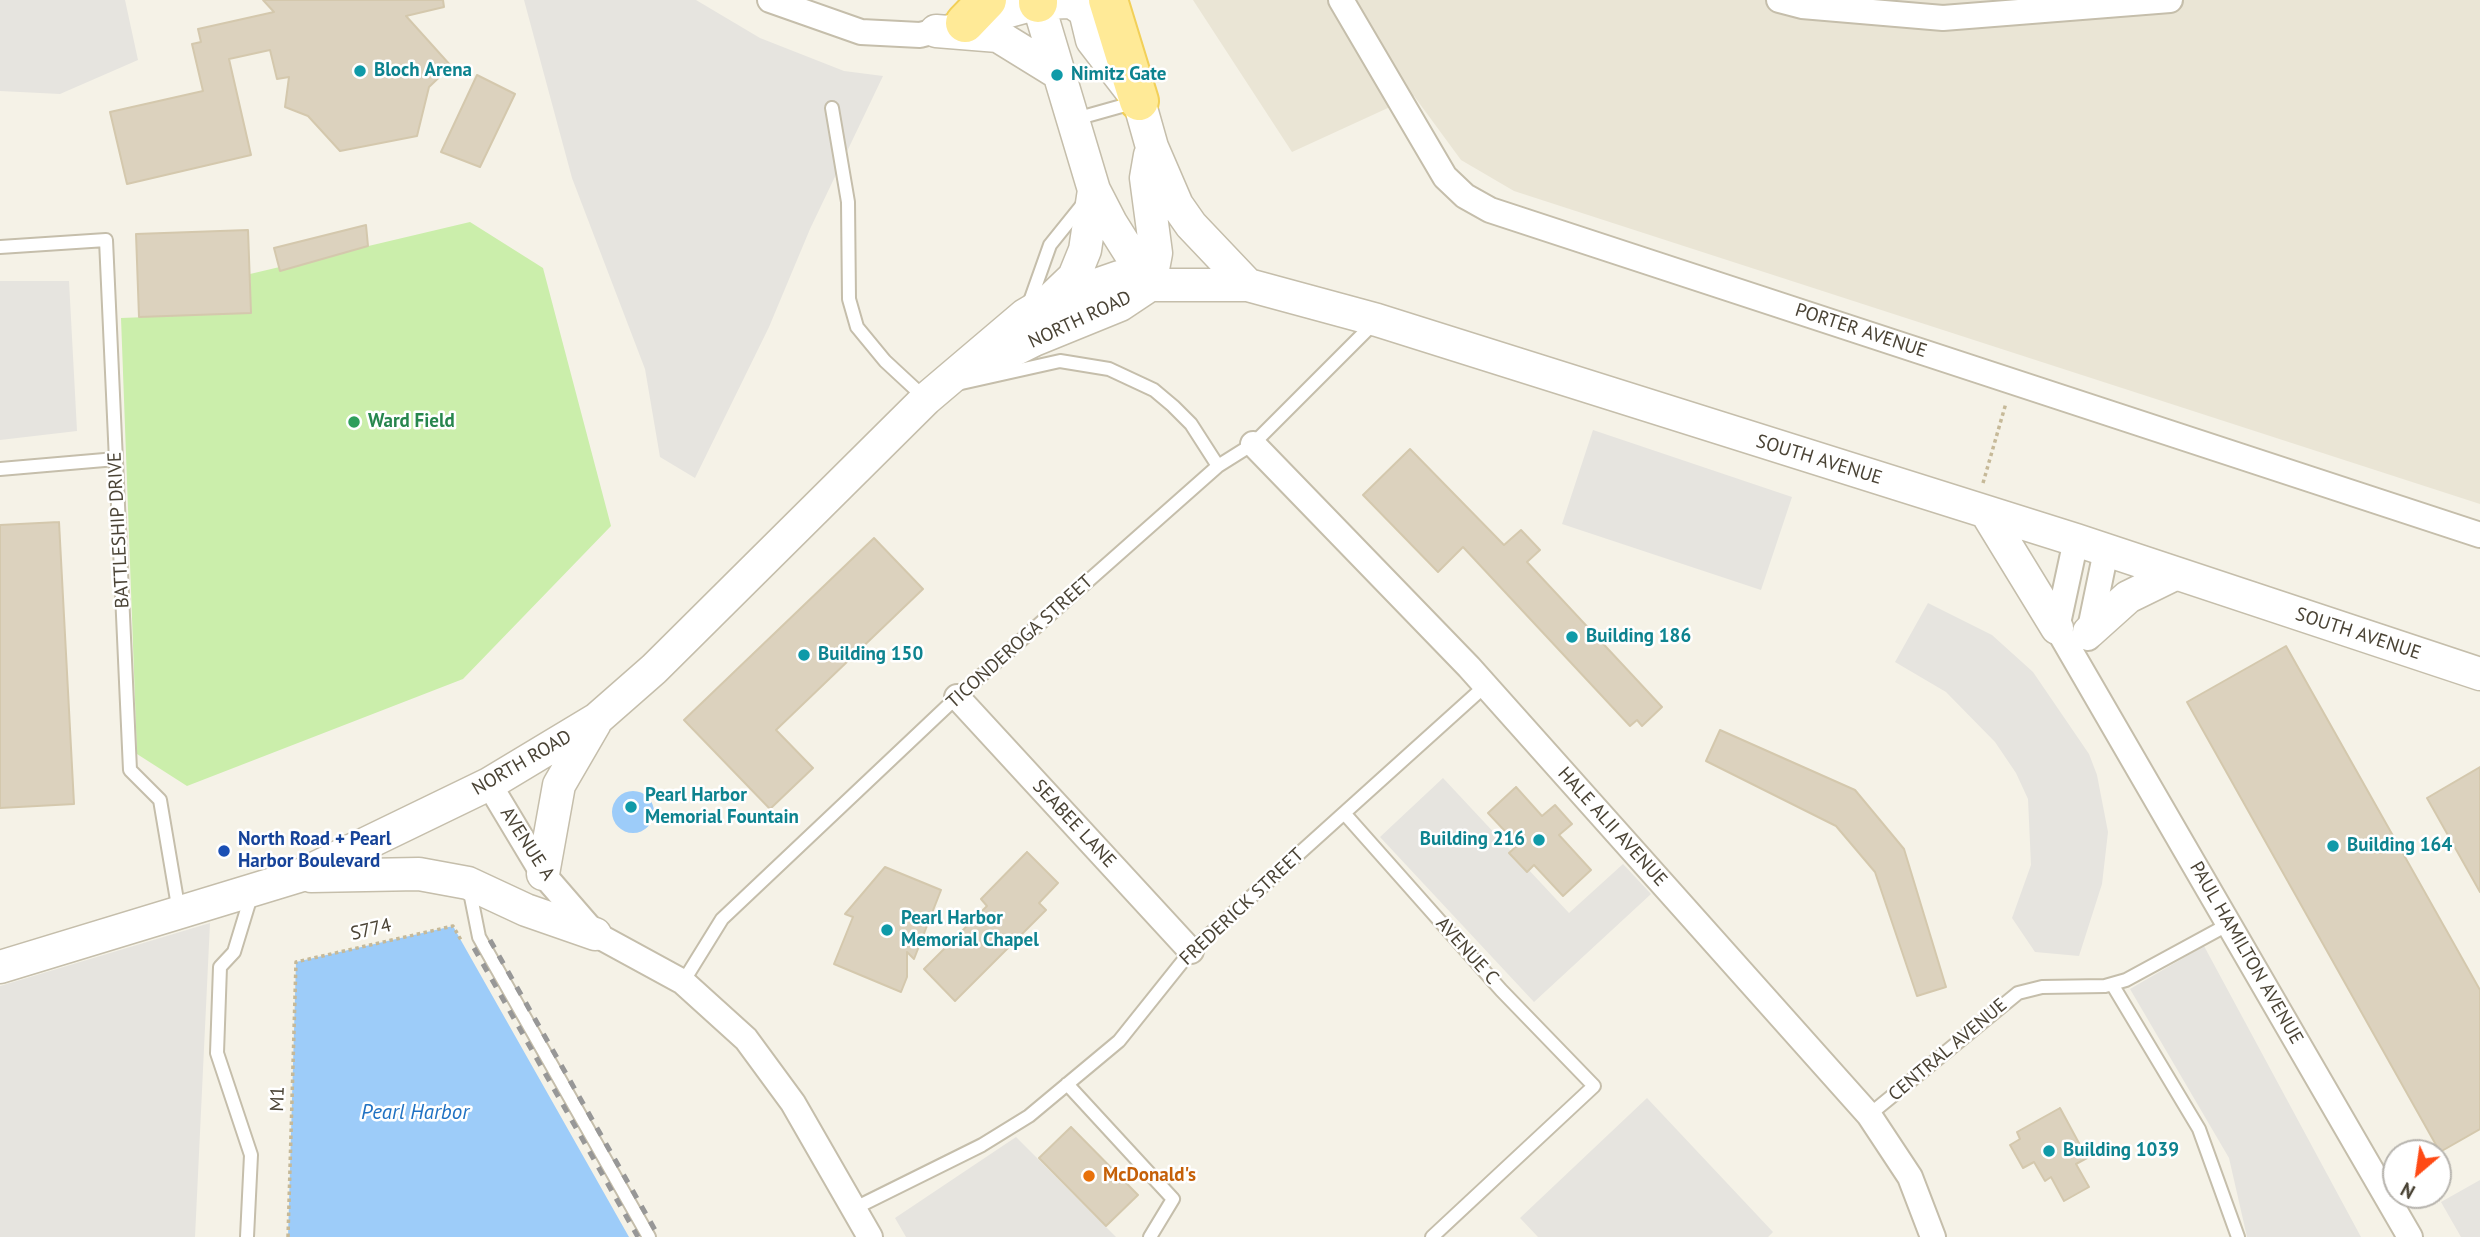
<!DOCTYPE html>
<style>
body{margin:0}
#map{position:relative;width:2480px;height:1237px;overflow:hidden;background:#f5f2e7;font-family:"PT Sans",sans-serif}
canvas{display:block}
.north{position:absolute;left:2382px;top:1139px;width:70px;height:70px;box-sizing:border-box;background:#fff;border:2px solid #b7b4ae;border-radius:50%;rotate:209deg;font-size:19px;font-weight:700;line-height:28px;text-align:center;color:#4a4335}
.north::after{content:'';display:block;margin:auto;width:24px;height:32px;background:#ff4a15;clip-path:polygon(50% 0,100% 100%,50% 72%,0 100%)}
</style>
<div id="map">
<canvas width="2480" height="1237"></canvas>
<div class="north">N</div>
</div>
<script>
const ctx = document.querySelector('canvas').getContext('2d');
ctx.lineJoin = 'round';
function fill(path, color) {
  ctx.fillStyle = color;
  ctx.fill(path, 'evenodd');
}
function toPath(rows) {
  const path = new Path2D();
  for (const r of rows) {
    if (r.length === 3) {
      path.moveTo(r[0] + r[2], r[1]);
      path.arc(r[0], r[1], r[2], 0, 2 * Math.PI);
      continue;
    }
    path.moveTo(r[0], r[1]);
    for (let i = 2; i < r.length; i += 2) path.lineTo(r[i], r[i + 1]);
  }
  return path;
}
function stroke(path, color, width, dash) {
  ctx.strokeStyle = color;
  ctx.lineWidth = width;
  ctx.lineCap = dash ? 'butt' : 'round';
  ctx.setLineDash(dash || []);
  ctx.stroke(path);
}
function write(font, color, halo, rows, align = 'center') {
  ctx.font = font + ' "PT Sans",sans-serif';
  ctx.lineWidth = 5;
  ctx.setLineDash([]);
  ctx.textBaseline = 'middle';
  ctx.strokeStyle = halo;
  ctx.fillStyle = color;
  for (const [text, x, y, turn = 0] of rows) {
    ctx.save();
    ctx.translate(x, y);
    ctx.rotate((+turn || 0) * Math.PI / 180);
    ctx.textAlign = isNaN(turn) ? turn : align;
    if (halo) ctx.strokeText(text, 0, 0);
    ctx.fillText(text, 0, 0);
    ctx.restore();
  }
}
fill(toPath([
 [1193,0,2480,0,2480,504,1514,191,1461,160,1414,96,1292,152]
]), '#eae5d5');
fill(toPath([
 [470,222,543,268,611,526,463,679,187,786,137,754,121,318,251,313,250,274]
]), '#cbeeab');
fill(toPath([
 [0,0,125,0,138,60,60,94,0,91],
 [524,0,696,0,760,38,844,71,883,76,810,229,769,327,695,478,660,457,645,369,572,178],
 [0,281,69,281,77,431,0,440],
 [1593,430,1792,497,1761,590,1562,524],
 [1928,603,1992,635,2033,672,2089,754,2097,775,2108,832,2102,884,2079,956,2035,952,2012,918,2031,865,2028,799,2016,773,1995,742,1946,692,1895,662],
 [1443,778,1569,913,1623,864,1651,894,1534,1002,1380,837],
 [210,923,195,1237,0,1237,0,986],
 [2204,946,2361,1237,2247,1237,2229,1158,2130,989],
 [1647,1098,1773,1232,1768,1237,1538,1237,1520,1218],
 [1016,1137,1116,1237,906,1237,895,1218],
 [2480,1180,2480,1237,2461,1237,2441,1202]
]), '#e6e4df');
fill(toPath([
 [633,812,21],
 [453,926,463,944,629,1237,288,1237,296,962]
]), '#9dccf9');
const building = toPath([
 [263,0,443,0,444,7,406,16,451,66,429,87,417,136,340,151,308,116,285,107,289,77,277,79,270,50,229,59,251,155,127,184,110,112,203,91,192,44,201,42,198,29,274,12,263,0],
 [477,75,515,94,480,167,441,152,477,75],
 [366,225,368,246,280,271,274,248,366,225],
 [248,230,251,313,139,317,136,234,248,230],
 [1410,449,1504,545,1521,530,1540,550,1527,562,1662,707,1642,726,1637,720,1630,726,1463,547,1438,572,1363,495,1410,449],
 [59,522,74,804,0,808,0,525,59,522],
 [874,538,923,589,776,730,813,768,770,809,684,720,874,538],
 [2286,646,2480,990,2480,1129,2440,1152,2187,702,2286,646],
 [1720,730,1855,790,1904,849,1946,987,1917,996,1875,872,1836,826,1706,761,1720,730],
 [2480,767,2480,892,2427,798,2480,767],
 [1516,787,1542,816,1555,805,1572,824,1559,835,1591,870,1563,896,1534,865,1527,872,1509,853,1518,845,1488,813,1516,787],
 [1027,852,1058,883,1039,903,1046,910,955,1001,924,969,987,906,981,899,1027,852],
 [885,867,941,890,914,959,907,952,907,977,901,992,834,964,853,917,845,914,885,867],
 [2060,1108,2087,1158,2076,1164,2089,1187,2064,1201,2051,1177,2045,1181,2034,1162,2023,1168,2010,1145,2020,1139,2017,1132,2060,1108],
 [1071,1127,1138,1195,1106,1226,1039,1158,1071,1127]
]);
fill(building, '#dcd2be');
stroke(building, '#d4c8ad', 2);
const service = toPath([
 [832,108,848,202,849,299,857,327,885,361,926,399],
 [1072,120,1136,102],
 [0,247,106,240,130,770,160,800,179,912],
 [1028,307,1050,245,1083,204],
 [957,384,1060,361,1109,369,1154,390,1173,406,1191,424,1218,466],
 [0,469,116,459],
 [1344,813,1501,990,1594,1086,1432,1237],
 [469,887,479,937,649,1237],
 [683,982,722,919,957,697,1218,466,1253,444,1374,323],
 [2112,984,2199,1129,2238,1237],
 [1067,1084,1173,1199,1150,1237],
 [1869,1115,2018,993,2042,987,2105,986,2126,980,2229,924],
 [855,1208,982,1145,1029,1116,1119,1041,1191,951,1485,686],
 [247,1237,251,1155,217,1053,220,967,234,952,252,893]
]);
const minor = toPath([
 [770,0,861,32,920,35,954,26],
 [1341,0,1445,177,1465,196,1490,210,2480,535],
 [1779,0,1802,6,1943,18,2170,0],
 [1253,444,1469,667,1869,1115,1910,1177,1933,1237],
 [2076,540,2057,628,2410,1237],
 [2088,638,2106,551],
 [957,697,1191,951],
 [489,784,543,874,595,934,683,982,746,1039,793,1103,870,1237]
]);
const tertiary = toPath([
 [1038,3,1094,190,1111,223,1150,285],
 [965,23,1038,3,1072,2,1085,11,1092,40,1139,101,1152,147,1177,205,1191,225,1248,285],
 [936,31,998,36,1058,73],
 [1150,155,1146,178,1156,253,1150,285],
 [1051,299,1074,277,1085,250,1094,190],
 [988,363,1034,340,1120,305,1150,285],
 [1986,512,2057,628],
 [2089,632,2128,597,2175,574],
 [543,874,559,785,595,723],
 [311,876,419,874,468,883,526,910,595,934],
 [0,967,299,876,489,784,597,719,654,669,926,399,1025,315,1047,302,1119,277,1150,285,1248,285,1377,320,2076,540,2480,674]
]);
const primary = toPath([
 [1038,0,1038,3],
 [1108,0,1139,101],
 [965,23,987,0]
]);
stroke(service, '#c5beab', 16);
stroke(minor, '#c5beab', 28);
stroke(tertiary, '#c5beab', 35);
stroke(primary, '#f2d059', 42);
stroke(toPath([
 [1983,483,2006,403],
 [288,1237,296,962,453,926,461,940]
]), '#c6b998', 3.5, [3.5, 3.5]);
stroke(service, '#fff', 12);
stroke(minor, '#fff', 24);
stroke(tertiary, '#fff', 32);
stroke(primary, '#ffea97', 38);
stroke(toPath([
 [490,940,659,1237],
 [474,948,638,1237]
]), '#979797', 5, [9, 9]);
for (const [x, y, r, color] of [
 [360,71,7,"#0f9aa8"],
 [1057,75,7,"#0f9aa8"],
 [354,422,7,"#2e9e5b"],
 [1572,637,7,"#0f9aa8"],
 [804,655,7,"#0f9aa8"],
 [631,807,7,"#0f9aa8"],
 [1539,840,7,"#0f9aa8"],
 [2333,846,7,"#0f9aa8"],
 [224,851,7,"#1a4fb4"],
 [887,930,7,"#0f9aa8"],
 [2049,1151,7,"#0f9aa8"],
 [1089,1176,7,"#e8710a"]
]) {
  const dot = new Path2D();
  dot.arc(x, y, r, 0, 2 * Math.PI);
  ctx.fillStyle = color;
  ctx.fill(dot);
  stroke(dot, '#fff', 2.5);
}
write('bold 19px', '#0d838f', '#fff', [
 ["Bloch Arena",374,71],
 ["Nimitz Gate",1071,75],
 ["Building 186",1586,637],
 ["Building 150",818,655],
 ["Pearl Harbor",645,796],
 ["Memorial Fountain",645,818],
 ["Building 216",1525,840,"right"],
 ["Building 164",2347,846],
 ["Pearl Harbor",901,919],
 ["Memorial Chapel",901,941],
 ["Building 1039",2063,1151]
], 'left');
write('19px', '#4a4335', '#fff', [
 ["NORTH ROAD",1080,320,-25],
 ["PORTER AVENUE",1861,331,18],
 ["SOUTH AVENUE",1819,460,17],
 ["BATTLESHIP DRIVE",119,530,-93],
 ["SOUTH AVENUE",2358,634,18],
 ["TICONDEROGA STREET",1020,642,-42],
 ["NORTH ROAD",522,763,-30],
 ["SEABEE LANE",1074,824,47],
 ["HALE ALII AVENUE",1612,827,48],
 ["AVENUE A",527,844,57],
 ["FREDERICK STREET",1242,907,-43],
 ["S774",371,930,-13],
 ["AVENUE C",1467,951,48],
 ["PAUL HAMILTON AVENUE",2246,953,60],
 ["CENTRAL AVENUE",1948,1050,-40],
 ["M1",278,1099,-88]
]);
write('bold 19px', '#27864d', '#fff', [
 ["Ward Field",368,422]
], 'left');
write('bold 19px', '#164399', '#fff', [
 ["North Road + Pearl",238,840],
 ["Harbor Boulevard",238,862]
], 'left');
write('bold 19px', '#c56008', '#fff', [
 ["McDonald's",1103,1176]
], 'left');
write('italic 21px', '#2072c3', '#fff', [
 ["Pearl Harbor",415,1113]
]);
</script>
